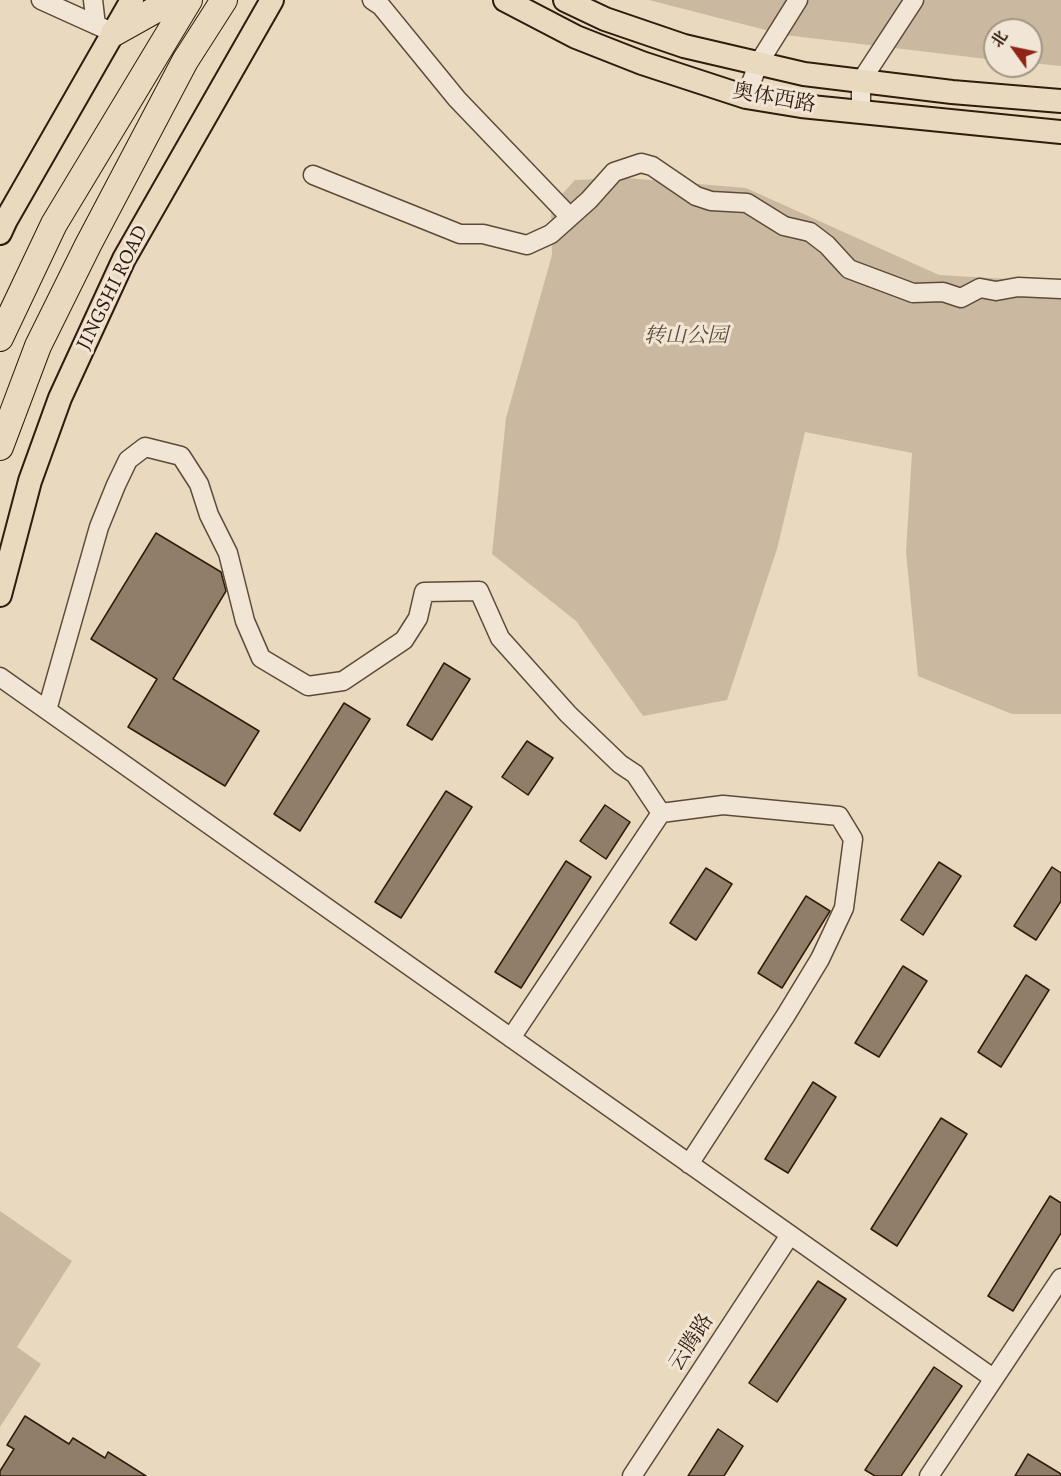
<!DOCTYPE html>
<meta charset="utf-8">
<style>
body{margin:0}
#map{position:relative;width:1061px;height:1476px;overflow:hidden;background:#e9d9be;font-family:Alegreya,"Noto Serif SC",serif}
canvas{display:block}
.north{position:absolute;left:983px;top:18px;width:60px;height:60px;box-sizing:border-box;background:#f1e6d5;border:2px solid #a49585;border-radius:50%;rotate:303deg;font-size:16px;font-weight:700;line-height:24px;text-align:center;color:#301b0c}
.north::after{content:'';display:block;margin:auto;width:21px;height:27px;background:#8f2418;clip-path:polygon(50% 0,100% 100%,50% 72%,0 100%)}
</style>
<div id="map">
<canvas width="1061" height="1476"></canvas>
<div class="north">北</div>
</div>
<script>
const ctx = document.querySelector('canvas').getContext('2d');
ctx.lineJoin = 'round';
function fill(path, color) {
  ctx.fillStyle = color;
  ctx.fill(path, 'evenodd');
}
function toPath(rows) {
  const path = new Path2D();
  for (const r of rows) {
    path.moveTo(r[0], r[1]);
    for (let i = 2; i < r.length; i += 2) path.lineTo(r[i], r[i + 1]);
  }
  return path;
}
function stroke(path, color, width, dash) {
  ctx.strokeStyle = color;
  ctx.lineWidth = width;
  ctx.lineCap = dash ? 'butt' : 'round';
  ctx.setLineDash(dash || []);
  ctx.stroke(path);
}
function write(font, color, halo, rows, align = 'center') {
  ctx.font = font + ' Alegreya,"Noto Serif SC",serif';
  ctx.lineWidth = 6;
  ctx.setLineDash([]);
  ctx.textBaseline = 'middle';
  ctx.strokeStyle = halo;
  ctx.fillStyle = color;
  for (const [text, x, y, turn = 0] of rows) {
    ctx.save();
    ctx.translate(x, y);
    ctx.rotate((+turn || 0) * Math.PI / 180);
    ctx.textAlign = isNaN(turn) ? turn : align;
    if (halo) ctx.strokeText(text, 0, 0);
    ctx.fillText(text, 0, 0);
    ctx.restore();
  }
}
fill(toPath([
 [649,0,1061,0,1061,66,1031,63,1031,30,995,30,995,60,785,35],
 [627,178,746,188,939,275,1061,282,1061,714,1012,714,918,676,906,552,912,453,805,432,777,549,727,700,643,716,576,621,492,554,506,418,552,255,551,206,575,180],
 [0,1211,72,1261,17,1347,41,1364,0,1427]
]), '#cab9a0');
const building = toPath([
 [156,533,221,572,226,591,173,679,259,731,225,786,128,727,157,679,91,639,156,533],
 [444,663,470,679,432,740,407,725,444,663],
 [344,703,370,719,300,831,274,814,344,703],
 [527,741,553,758,528,795,502,777,527,741],
 [446,791,472,807,401,918,375,902,446,791],
 [605,805,630,822,606,859,580,841,605,805],
 [566,861,591,877,521,988,495,972,566,861],
 [939,862,961,876,923,935,901,920,939,862],
 [1052,867,1061,873,1061,901,1036,940,1014,926,1052,867],
 [706,868,732,884,696,940,670,923,706,868],
 [806,896,830,911,782,988,758,973,806,896],
 [903,966,927,981,879,1057,855,1043,903,966],
 [1026,975,1049,990,1001,1067,978,1052,1026,975],
 [813,1082,836,1097,788,1173,765,1159,813,1082],
 [941,1118,967,1134,897,1246,871,1229,941,1118],
 [1050,1196,1061,1203,1061,1233,1013,1311,988,1296,1050,1196],
 [818,1281,846,1299,777,1402,749,1383,818,1281],
 [934,1367,962,1386,901,1476,875,1476,865,1470,934,1367],
 [25,1416,69,1444,73,1438,105,1458,108,1452,146,1476,0,1476,0,1471,14,1449,7,1445,25,1416],
 [718,1429,743,1446,724,1476,688,1476,718,1429],
 [1028,1454,1061,1474,1061,1476,1015,1476,1028,1454]
]);
fill(building, '#907e69');
stroke(building, '#301b0c', 1.5);
const minor = toPath([
 [41,0,114,33],
 [93,0,96,25],
 [372,0,381,6,457,99,570,217],
 [746,97,758,64,798,0],
 [861,111,861,81,914,0],
 [313,175,460,234,483,234,527,245,551,234,589,200,614,172,641,163,652,166,696,196,711,201,747,203,784,226,810,232,827,245,849,269,913,293,943,292,961,298,980,288,996,291,1018,287,1061,289],
 [0,677,993,1378],
 [47,710,99,527,116,485,128,460,145,447,181,456,199,484,209,515,228,553,245,621,261,658,308,686,343,681,404,640,418,618,424,592,479,591,500,638,568,714,620,764,635,774,661,813,723,805,839,816,853,839,844,908,820,959,786,1015,689,1164],
 [511,1038,661,813],
 [632,1476,790,1235],
 [929,1476,1061,1278]
]);
const major = toPath([
 [505,0,576,37,642,63,746,97,801,106,1061,132],
 [565,0,605,19,684,46,804,74,952,92,1061,101],
 [0,233,6,220,132,0],
 [0,595,30,481,60,398,124,259,272,0]
]);
const highway = toPath([
 [114,33,173,0],
 [0,338,54,224,189,0],
 [0,447,38,346,88,245,185,61,224,0]
]);
stroke(minor, '#5e4a38', 21);
stroke(major, '#301b0c', 26);
stroke(highway, '#301b0c', 28);
stroke(minor, '#f1e6d5', 18);
stroke(major, '#e9d9be', 22);
stroke(highway, '#e9d9be', 26);
write('21px', '#301b0c', '#f1e6d5', [
 ["奥体西路",774,99,10],
 ["JINGSHI ROAD",113,288,-64],
 ["云腾路",692,1343,-57]
]);
write('italic 21px', '#5e4a38', '#f1e6d5', [
 ["转山公园",686,337]
]);
</script>
